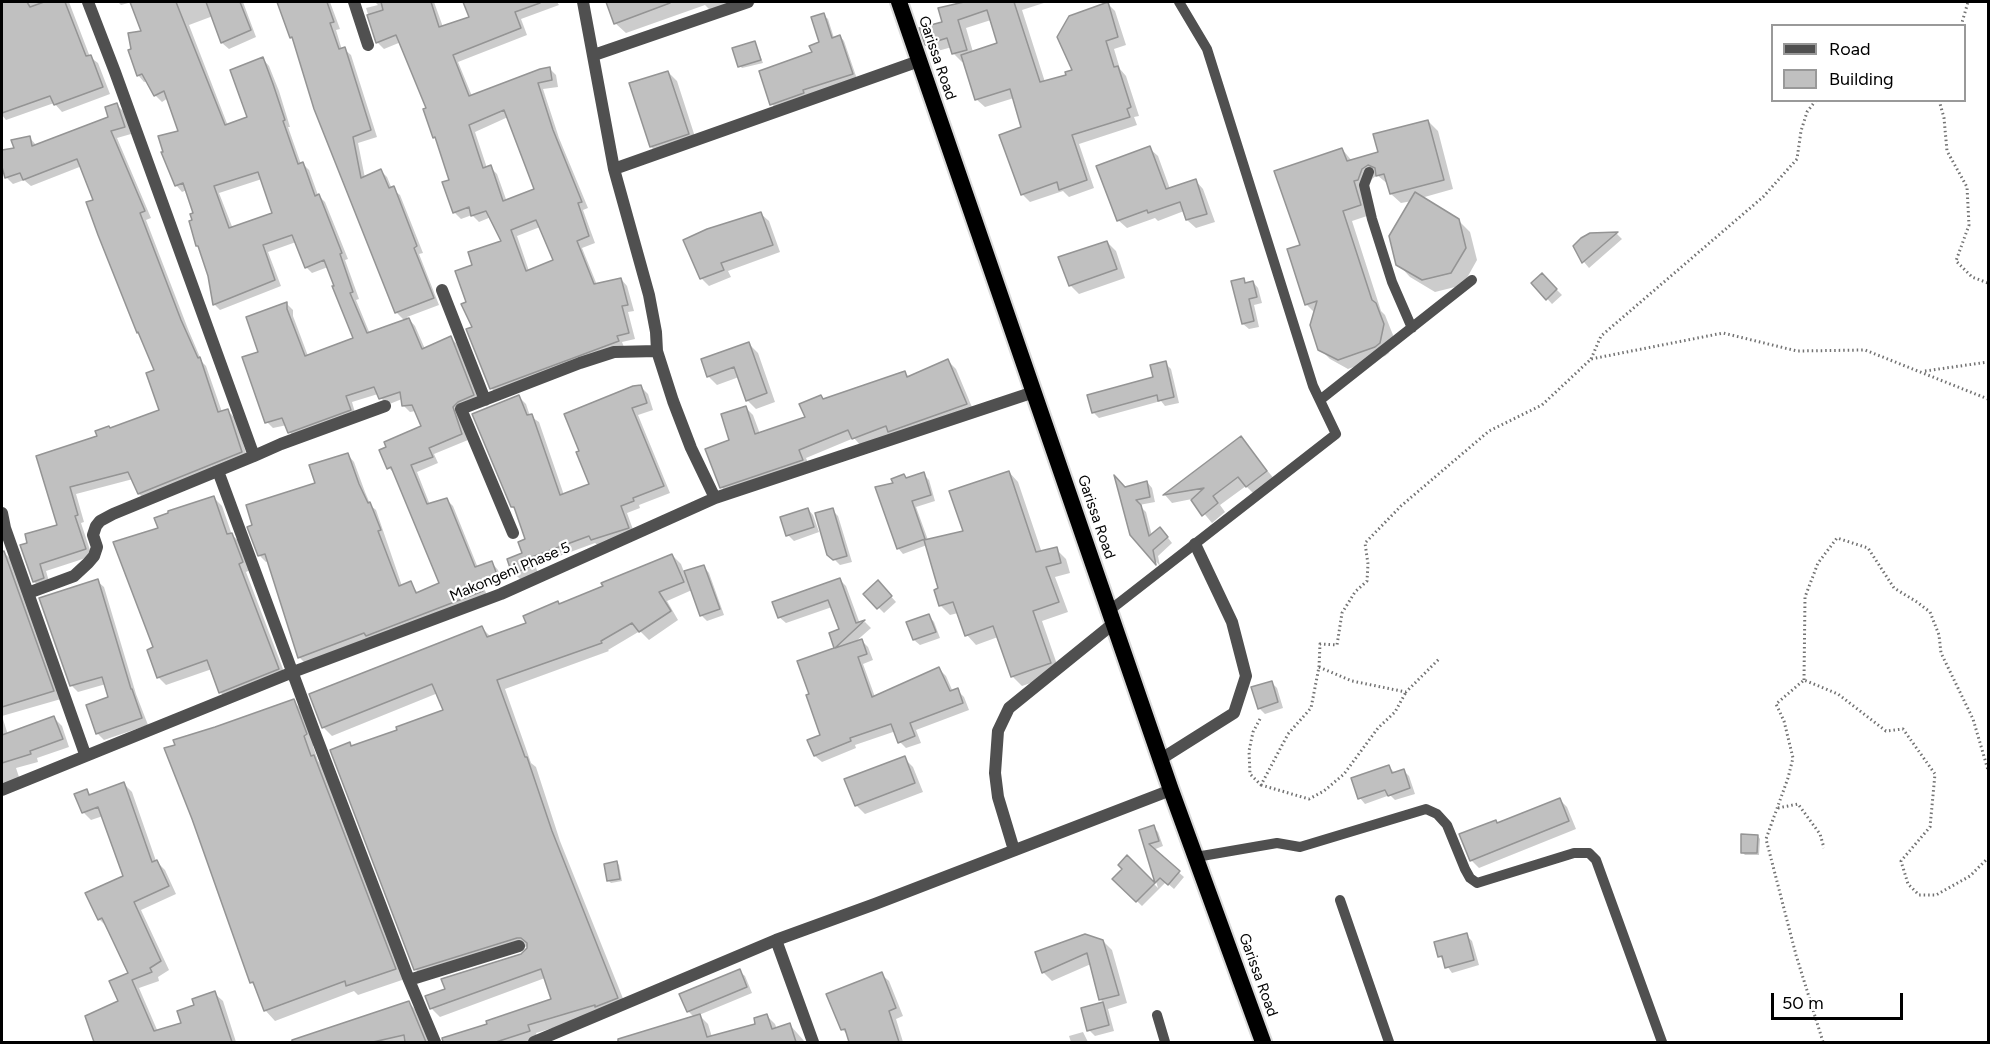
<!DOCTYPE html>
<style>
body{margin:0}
#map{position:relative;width:1990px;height:1044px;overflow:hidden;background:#fff;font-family:Figtree,sans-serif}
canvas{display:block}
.frame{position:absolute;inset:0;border:3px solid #000;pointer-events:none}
.legend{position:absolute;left:1771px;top:24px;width:195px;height:78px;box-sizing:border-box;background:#fff;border:2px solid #999;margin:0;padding:8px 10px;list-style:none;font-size:18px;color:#000}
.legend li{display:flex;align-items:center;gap:12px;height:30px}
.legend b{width:30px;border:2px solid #999}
.scale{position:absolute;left:1771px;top:993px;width:132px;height:27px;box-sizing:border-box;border:3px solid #000;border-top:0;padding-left:8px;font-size:18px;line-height:21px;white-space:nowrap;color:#000;-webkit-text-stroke:4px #fff;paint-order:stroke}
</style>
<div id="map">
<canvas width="1990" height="1044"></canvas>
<div class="frame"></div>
<ul class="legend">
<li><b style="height:8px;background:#505050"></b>Road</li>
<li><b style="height:16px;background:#c0c0c0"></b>Building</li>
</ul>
<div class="scale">50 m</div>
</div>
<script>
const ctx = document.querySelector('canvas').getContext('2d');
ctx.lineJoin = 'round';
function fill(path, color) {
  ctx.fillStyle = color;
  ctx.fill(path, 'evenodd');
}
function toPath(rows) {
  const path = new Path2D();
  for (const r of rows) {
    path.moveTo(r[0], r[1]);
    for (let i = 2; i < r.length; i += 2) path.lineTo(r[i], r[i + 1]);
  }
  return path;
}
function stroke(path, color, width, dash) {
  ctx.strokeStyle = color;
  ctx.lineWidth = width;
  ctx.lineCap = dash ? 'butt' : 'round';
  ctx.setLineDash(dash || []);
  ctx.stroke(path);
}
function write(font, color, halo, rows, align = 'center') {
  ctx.font = font + ' Figtree,sans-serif';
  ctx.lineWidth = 4.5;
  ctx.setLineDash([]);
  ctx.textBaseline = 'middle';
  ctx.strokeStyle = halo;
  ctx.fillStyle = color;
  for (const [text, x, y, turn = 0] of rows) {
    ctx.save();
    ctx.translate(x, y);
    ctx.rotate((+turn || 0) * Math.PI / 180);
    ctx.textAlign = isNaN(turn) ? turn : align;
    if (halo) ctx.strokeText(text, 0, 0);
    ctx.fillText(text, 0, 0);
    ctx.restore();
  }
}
fill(toPath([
 [2,2,69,2,90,57,98,63,110,94,62,112,54,103,6,120,2,115],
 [118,2,243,2,256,37,229,49,222,43,213,16,189,25,228,126,248,118,263,59,269,66,279,91,290,127,288,127,301,164,303,164,309,170,318,195,325,202,348,259,345,260,359,299,356,300,370,334,405,321,396,312,278,2,330,2,340,29,336,30,342,50,344,49,351,55,377,137,358,143,365,178,381,171,387,177,392,189,400,195,423,253,419,254,439,305,407,317,415,326,425,349,451,338,457,344,480,402,464,408,468,440,434,454,438,463,417,472,430,505,446,499,453,506,478,568,492,563,498,570,502,582,484,588,488,598,305,663,299,657,268,561,266,562,260,556,249,528,317,484,348,455,354,462,365,492,371,506,376,510,402,586,410,583,418,593,441,583,396,475,389,468,423,427,416,411,410,412,403,405,402,399,387,405,378,394,352,402,356,416,296,438,289,432,287,425,273,428,267,422,260,352,248,318,287,304,293,310,293,316,308,356,355,339,328,267,312,273,306,267,296,242,268,252,281,286,220,310,214,304,210,275,200,249,197,245,195,214,187,190,182,192,176,185,179,132,168,98,162,102,155,95,147,81,144,82,138,75,143,32,132,2,121,5],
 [262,179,274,213,233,229,219,193],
 [375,2,434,2,443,27,471,18,465,2,557,2,559,5,521,19,527,35,458,62,472,96,550,69,556,75,558,87,543,89,559,138,588,208,583,210,595,243,582,248,597,285,621,279,627,286,634,311,628,312,635,339,622,342,624,347,498,395,491,388,467,303,474,266,503,242,491,217,479,222,472,215,461,219,454,212,451,181,438,141,434,137,428,109,401,42,384,49,377,42,366,8,378,5],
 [508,117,536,190,507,202,497,174,490,167,487,168,475,132],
 [540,227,555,261,529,271,517,236],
 [608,2,758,2,722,15,713,13,705,5,626,33,615,23],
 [955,2,1047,2,1022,10,1045,82,1068,76,1074,71,1107,3,1115,11,1126,45,1114,49,1120,69,1126,76,1139,116,1134,117,1137,125,1079,144,1094,188,1069,197,1063,191,1030,202,1022,194,1022,128,1014,98,985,107,976,99,964,61,962,62,953,53,952,47,934,52,926,44,956,5],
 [991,20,999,44,973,52,966,28],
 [823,15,828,19,834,38,840,36,844,41,857,79,776,109,772,104,821,43],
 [755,42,763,63,742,68,740,66],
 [668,72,677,81,697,143,660,156,651,147,631,84],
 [117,105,124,112,131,134,117,138,151,218,146,220,188,329,202,362,206,366,222,412,228,411,235,418,248,459,146,500,139,494,133,479,76,494,84,522,81,523,92,556,46,571,50,585,41,588,34,582,22,546,59,525,38,457,99,437,110,430,161,411,156,371,82,166,31,186,24,180,13,184,6,177,2,152,15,149,29,137,37,146,110,118],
 [1428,121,1438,131,1453,189,1421,198,1458,220,1470,232,1477,260,1463,285,1435,292,1410,277,1398,264,1412,201,1401,203,1391,194,1389,185,1377,175,1372,179,1368,189,1370,215,1352,221,1381,311,1385,315,1393,335,1389,353,1385,356,1348,369,1330,359,1320,349,1315,313,1306,304,1302,246,1342,149,1352,161,1380,154],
 [1149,148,1158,156,1170,189,1195,180,1203,189,1215,222,1196,228,1187,220,1184,211,1158,221,1155,218,1127,228,1118,220],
 [761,214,769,221,780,252,728,271,731,277,709,286,702,279,685,240],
 [1617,234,1622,239,1589,268,1584,262,1575,246,1590,235],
 [1107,242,1116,251,1125,278,1079,294,1070,285],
 [1542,275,1562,295,1552,304,1533,283],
 [1243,280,1247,284,1253,282,1258,288,1262,303,1254,305,1259,327,1249,329,1243,324],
 [749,344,758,353,775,402,756,409,747,400,739,377,717,385,708,376],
 [948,361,956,369,974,412,861,446,854,438,806,458,810,468,729,495,721,487,731,441,745,407,753,415,760,434,807,418,821,396,824,400,905,373,909,377],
 [1165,363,1171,369,1179,403,1165,406,1161,401,1099,418,1093,412,1154,378],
 [641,387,648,394,653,410,638,415,670,493,639,505,640,508,627,513,635,535,599,546,595,543,535,565,538,573,521,580,514,573,524,554,526,540,517,511,512,507,519,397,526,404,530,416,539,422,564,495,591,485],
 [1241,438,1275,480,1255,495,1246,486,1220,505,1225,512,1212,523,1192,499,1172,503,1165,495],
 [1009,472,1018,482,1042,553,1056,549,1066,559,1070,573,1055,577,1068,612,1042,621,1060,673,1022,686,1012,676,998,637,976,645,967,635,958,613,950,615,940,605,940,589,927,545,903,554,898,548,907,479,923,474,929,480,935,501,916,507,928,540,965,532],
 [1147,482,1152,488,1155,502,1139,505,1146,512,1152,536,1165,534,1172,543,1158,556,1160,566,1132,534,1125,488],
 [214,498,222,506,232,535,240,542,250,570,246,572,286,677,228,700,220,692,212,669,166,685,158,677,155,648,160,529],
 [808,509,813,515,819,532,794,541,788,535],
 [832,510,838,516,852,562,840,565,829,554],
 [2,546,3,552,12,560,61,699,2,716,8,735,54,718,62,726,69,747,37,758,38,762,16,768,20,780,2,785],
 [672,555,681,564,684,572,704,567,709,573,724,615,707,621,701,615,692,590,667,601,678,620,649,640,640,631,608,650,609,651,505,689,531,763,536,767,560,841,626,1006,536,1033,538,1040,530,1042,466,1042,463,1033,553,1000,545,978,440,1017,431,1008,447,990,522,955,528,946,424,978,415,969,350,744,353,747,399,731,445,711,438,693,332,736,323,727,481,627,490,636,528,624,560,605,604,587],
 [840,580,846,586,860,624,865,622,871,628,854,643,861,640,868,647,873,660,863,664,875,697,939,669,946,676,953,692,957,690,964,697,969,710,916,730,921,743,906,748,900,742,896,731,855,745,856,748,822,762,815,756,822,736,836,649,831,634,841,630,832,607,786,623,779,617],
 [97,581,104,587,136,694,148,725,104,740,97,733,110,698,106,684,78,692,71,685],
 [878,582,896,602,884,613,865,594],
 [929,616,934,622,940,638,920,645,914,640],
 [1271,682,1277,688,1283,708,1265,714,1259,708],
 [293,701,303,711,316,744,313,746,318,761,324,767,405,979,358,995,354,991,275,1021,265,1010,256,987,251,982],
 [904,758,913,767,923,792,865,814,856,805],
 [1389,767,1395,773,1403,770,1409,776,1415,794,1395,800,1390,795,1365,804,1360,798],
 [124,784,132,792,156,861,165,870,176,894,141,910,169,970,158,977,159,981,139,988,158,1032,183,1024,196,1006,214,993,223,1001,236,1042,95,1042,86,1016,120,1002,130,973,107,927,99,919,124,876,103,816,91,820,83,812,87,791,91,795],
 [1559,799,1567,807,1576,829,1479,868,1471,860,1498,824],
 [1153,827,1158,832,1163,846,1153,850,1184,877,1174,889,1166,882,1142,906,1114,879,1124,869,1127,857,1158,888,1141,831],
 [1758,836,1760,839,1759,855,1745,855,1742,852],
 [617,863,619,865,622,881,611,883,609,881],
 [1466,935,1472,941,1479,965,1452,973,1440,956],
 [1103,941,1112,950,1127,1003,1108,1009,1114,1031,1095,1036,1089,1030,1083,1009,1104,1003,1101,1000,1091,964,1052,981,1043,972],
 [739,971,745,976,752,993,699,1015,708,1024,712,1037,757,1025,767,1016,775,1024,777,1029,790,1025,805,1042,633,1042,631,1036,694,1017,688,1011],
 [881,974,889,981,903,1016,896,1019,903,1042,851,1042,849,1036,842,1029],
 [408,1002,419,1013,431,1042,289,1042],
 [1083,1032,1088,1042,1071,1042,1069,1036]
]), '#0003');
const building = toPath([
 [2,2,27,2,30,7,44,2,65,2,86,56,91,55,103,87,54,105,50,96,2,113,2,2],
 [130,2,176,2,225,125,247,117,230,70,263,57,273,84,285,120,283,121,298,164,303,162,315,196,319,194,342,253,340,254,353,292,350,293,367,333,409,318,422,349,451,336,474,395,458,402,453,407,462,434,429,448,433,457,411,465,427,504,447,498,475,567,492,561,497,575,479,581,483,591,366,636,364,633,298,658,265,554,258,556,247,527,252,525,246,505,315,483,309,465,348,453,359,484,368,503,370,502,381,530,378,531,399,586,411,581,416,593,439,583,391,467,387,469,379,450,386,447,384,442,421,426,412,405,402,406,400,392,379,399,374,387,346,396,351,410,288,433,282,418,265,423,242,357,258,352,246,317,287,302,287,309,305,356,353,338,332,286,334,286,324,260,305,268,292,235,263,245,275,280,213,305,208,276,198,246,196,246,189,221,192,220,190,214,193,213,183,183,175,186,161,152,163,152,158,136,178,131,164,91,154,96,142,74,137,76,128,50,131,49,128,33,141,31,130,2],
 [258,172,272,213,229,228,214,186,258,172],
 [206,2,240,2,251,30,221,43,206,2],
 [277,2,327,2,334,22,330,23,339,49,345,47,371,130,353,137,361,178,381,169,389,188,394,186,417,246,414,248,434,298,395,313,314,109,292,37,290,38,277,2],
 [381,2,431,2,439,27,469,17,463,2,540,2,540,3,515,12,521,28,453,55,469,96,540,69,550,67,552,80,538,83,553,130,582,202,578,203,589,236,577,241,594,284,621,278,628,305,622,306,629,333,617,336,619,341,490,389,466,329,472,327,461,304,466,302,455,271,472,265,468,252,501,241,486,211,471,216,469,207,453,213,442,182,449,180,435,137,433,138,423,109,426,108,396,35,376,43,367,15,383,10,381,2],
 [504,110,534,189,503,201,491,165,483,168,469,125,504,110],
 [536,220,553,260,526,271,511,230,536,220],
 [606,2,670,2,670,3,614,24,606,2],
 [964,2,1014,2,1040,82,1066,75,1065,72,1072,70,1057,37,1069,16,1108,2,1118,37,1106,41,1114,67,1118,66,1131,107,1127,109,1130,117,1072,135,1087,180,1059,190,1057,182,1021,195,999,135,1021,127,1010,89,975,100,961,55,997,43,987,10,958,20,967,50,952,54,947,38,925,45,919,28,942,22,938,8,964,2],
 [824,13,832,38,840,35,853,74,803,90,804,93,770,105,759,71,812,52,809,46,819,42,811,17,824,13],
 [755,41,761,60,738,67,732,48,755,41],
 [668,71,689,134,650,147,629,83,668,71],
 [117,103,125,127,111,131,145,211,140,213,181,320,198,358,200,357,218,412,228,409,242,452,138,494,128,472,70,487,78,515,75,516,86,549,40,564,44,578,33,582,20,545,27,543,25,534,57,525,36,456,97,436,95,431,109,426,110,428,159,410,146,373,154,370,138,332,137,333,98,235,86,202,93,200,77,159,23,180,20,173,5,178,2,167,2,150,14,148,11,140,30,136,32,146,108,117,105,107,117,103],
 [1428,120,1444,180,1390,194,1384,174,1376,176,1375,168,1368,165,1362,169,1358,180,1354,181,1361,205,1343,211,1372,300,1376,303,1384,324,1380,343,1375,347,1338,360,1318,350,1310,325,1317,301,1305,305,1287,249,1300,245,1274,171,1342,148,1347,161,1378,152,1373,134,1428,120],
 [1150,146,1166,189,1196,179,1207,214,1186,220,1180,202,1148,213,1147,210,1117,221,1096,166,1150,146],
 [1415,192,1459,219,1466,248,1451,273,1422,280,1396,265,1389,236,1415,192],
 [761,212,773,245,721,263,724,270,700,279,683,240,707,229,761,212],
 [1618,232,1582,263,1573,246,1581,238,1590,233,1618,232],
 [1107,241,1117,269,1069,286,1058,257,1107,241],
 [1542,273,1557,289,1546,300,1531,283,1542,273],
 [1244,278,1245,283,1253,281,1257,297,1249,299,1254,321,1242,324,1231,281,1244,278],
 [749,342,767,393,746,401,734,367,707,377,701,359,749,342],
 [948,359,967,404,888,432,886,426,852,439,848,430,799,450,803,460,720,488,705,449,729,440,721,414,746,406,755,434,805,417,799,404,821,395,823,399,905,371,907,377,948,359],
 [1166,361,1174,397,1158,401,1157,395,1092,413,1087,395,1153,377,1150,365,1166,361],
 [641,385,647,403,632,408,664,486,633,498,634,501,621,506,629,528,591,540,589,536,529,558,532,566,512,574,507,559,522,553,518,542,525,539,514,507,511,507,472,414,519,395,527,415,532,414,560,495,589,484,576,452,579,451,564,414,633,386,641,385],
 [1241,436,1267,471,1246,487,1238,477,1213,496,1218,503,1202,516,1191,500,1204,488,1163,495,1241,436],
 [1009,471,1036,552,1057,547,1061,563,1046,567,1059,602,1033,611,1051,663,1011,677,993,626,965,636,953,602,939,606,934,590,938,588,924,540,963,531,949,491,1009,471],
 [924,472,931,495,912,501,925,539,897,549,875,487,893,483,891,479,904,474,906,478,924,472],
 [1114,475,1125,487,1147,481,1150,497,1136,500,1141,505,1149,536,1160,527,1168,537,1153,550,1156,565,1130,535,1114,475],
 [214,496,227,534,232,533,243,562,239,564,279,669,219,693,207,660,157,678,147,650,153,647,113,542,158,528,154,518,168,513,168,511,214,496],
 [808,508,814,527,786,536,780,517,808,508],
 [833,508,847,556,833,560,827,555,815,513,833,508],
 [4,551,54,691,2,707,2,552,4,551],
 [672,554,684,582,659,592,671,611,639,632,632,623,601,641,602,643,497,680,525,757,527,757,552,831,618,998,595,1007,595,1005,528,1025,530,1031,496,1042,443,1042,442,1038,487,1024,486,1021,551,999,541,969,430,1009,425,996,445,989,441,979,521,954,527,948,527,943,521,938,517,938,414,970,330,750,350,742,351,746,397,730,396,727,443,710,432,684,322,728,309,694,482,626,487,637,526,623,523,616,558,601,559,604,603,586,601,583,672,554],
 [704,565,720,609,700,616,684,571,704,565],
 [840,578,856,623,865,620,835,648,862,639,867,654,858,657,872,697,939,667,950,691,958,688,963,703,910,723,915,736,898,743,891,724,850,738,851,741,814,756,807,740,820,735,806,695,809,694,797,661,834,648,829,633,839,629,828,600,778,618,772,602,840,578],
 [98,579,131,689,132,689,142,718,96,734,86,705,108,697,102,677,70,686,39,598,98,579],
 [878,580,892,596,877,609,863,594,878,580],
 [929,614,936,632,913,640,906,622,929,614],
 [1272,681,1278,702,1258,709,1251,687,1272,681],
 [294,699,307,734,304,736,311,756,314,755,396,969,346,986,345,981,264,1011,253,982,250,983,192,819,164,748,175,745,173,740,215,727,294,699],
 [54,716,63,739,30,751,31,754,2,763,2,735,54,716],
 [905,756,915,783,855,806,844,779,905,756],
 [1389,765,1392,773,1404,769,1410,788,1388,796,1385,790,1358,799,1351,778,1389,765],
 [124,782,152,862,157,860,169,886,134,902,161,961,150,968,152,972,132,980,154,1031,181,1023,177,1011,194,1005,192,999,215,991,232,1042,94,1042,85,1016,118,1001,109,981,128,973,102,918,98,920,85,893,123,876,98,807,82,813,74,794,87,789,89,795,124,782],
 [1560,798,1569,821,1470,861,1459,834,1496,820,1497,823,1560,798],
 [1154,825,1159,841,1149,844,1180,871,1168,885,1160,878,1136,902,1112,879,1122,869,1118,865,1127,855,1155,883,1139,830,1154,825],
 [1741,834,1758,835,1757,853,1741,853,1741,834],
 [617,861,620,879,607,881,604,864,617,861],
 [1467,933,1474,960,1445,968,1442,956,1438,957,1434,942,1467,933],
 [1085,934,1103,940,1119,995,1099,1000,1087,953,1042,973,1035,952,1085,934],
 [740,969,747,987,687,1012,679,994,740,969],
 [882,972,896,1008,889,1011,899,1042,849,1042,845,1029,841,1030,826,994,882,972],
 [409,1001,426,1042,405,1042,404,1035,373,1042,292,1042,292,1040,409,1001],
 [1103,1002,1109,1025,1087,1031,1081,1008,1103,1002],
 [700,1014,707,1037,755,1024,754,1018,767,1014,772,1029,790,1023,796,1042,618,1042,618,1039,700,1014]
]);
fill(building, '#c0c0c0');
stroke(building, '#949494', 1.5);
const trunk = toPath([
 [899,2,1171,790,1263,1042]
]);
stroke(trunk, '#dbdbdb', 20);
stroke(toPath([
 [1961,26,1968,2],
 [1939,100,1944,118,1947,151,1967,187,1969,225,1956,261,1972,277,1988,283],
 [1591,359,1601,336,1763,197,1797,159,1801,131,1807,112,1816,100],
 [1925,371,1988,362],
 [1319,667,1352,681,1406,692,1439,659],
 [1804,680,1805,597,1818,563,1837,538,1868,548,1894,588,1917,602,1930,612,1939,635,1941,653,1973,719,1988,770],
 [1260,719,1253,732,1249,751,1250,774,1261,785,1288,734,1311,708,1319,667,1320,644,1337,645,1342,613,1355,592,1367,581,1368,564,1365,543,1401,506,1489,431,1542,405,1591,359,1723,333,1797,351,1865,350,1988,399],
 [1261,785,1309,799,1324,791,1344,774,1378,728,1395,712,1406,692],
 [1778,808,1798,804,1820,834,1824,848],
 [1823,1042,1796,955,1766,839,1788,778,1793,758,1784,721,1776,704,1804,680,1838,694,1886,731,1903,729,1935,774,1930,827,1901,861,1908,884,1919,895,1936,895,1970,876,1988,858]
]), '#727272', 3, [1.5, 3]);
stroke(toPath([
 [1369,172,1364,185,1372,219,1392,282,1412,328],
 [1320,400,1472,280],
 [1110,610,1336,434,1313,386,1207,49,1179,2],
 [1196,857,1277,843,1300,847,1426,809,1437,814,1447,825,1465,869,1470,878,1477,883,1574,853,1589,853,1596,860,1662,1042],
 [1340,900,1389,1042],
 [1157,1015,1165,1042]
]), '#505050', 10);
stroke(toPath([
 [354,2,368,45],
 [583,2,614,169,649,295,656,332,657,351,673,401,691,448,715,498],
 [594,55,748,2],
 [614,169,919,61],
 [442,290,485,400],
 [254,456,281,444,385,406],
 [218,471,316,736,409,980,435,1042],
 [2,513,5,528,85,754],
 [513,533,461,409,580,363,614,352,657,351],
 [28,593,74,576,88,563,94,556,97,547,93,535,96,526,100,521,113,514,254,456,115,72,88,2],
 [1161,759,1234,713,1246,676,1232,622,1195,544],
 [2,790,293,672,501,594,715,498,1034,392],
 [1014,850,998,797,995,773,998,731,1009,708,1114,623],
 [776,940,813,1042],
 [409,980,519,946],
 [534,1042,776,940,875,904,1171,790]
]), '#505050', 12);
stroke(trunk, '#000', 16);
write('15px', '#000', '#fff', [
 ["Garissa Road",937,58,71],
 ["Garissa Road",1096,517,71],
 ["Makongeni Phase 5",510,572,-23],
 ["Garissa Road",1258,975,70]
]);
</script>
